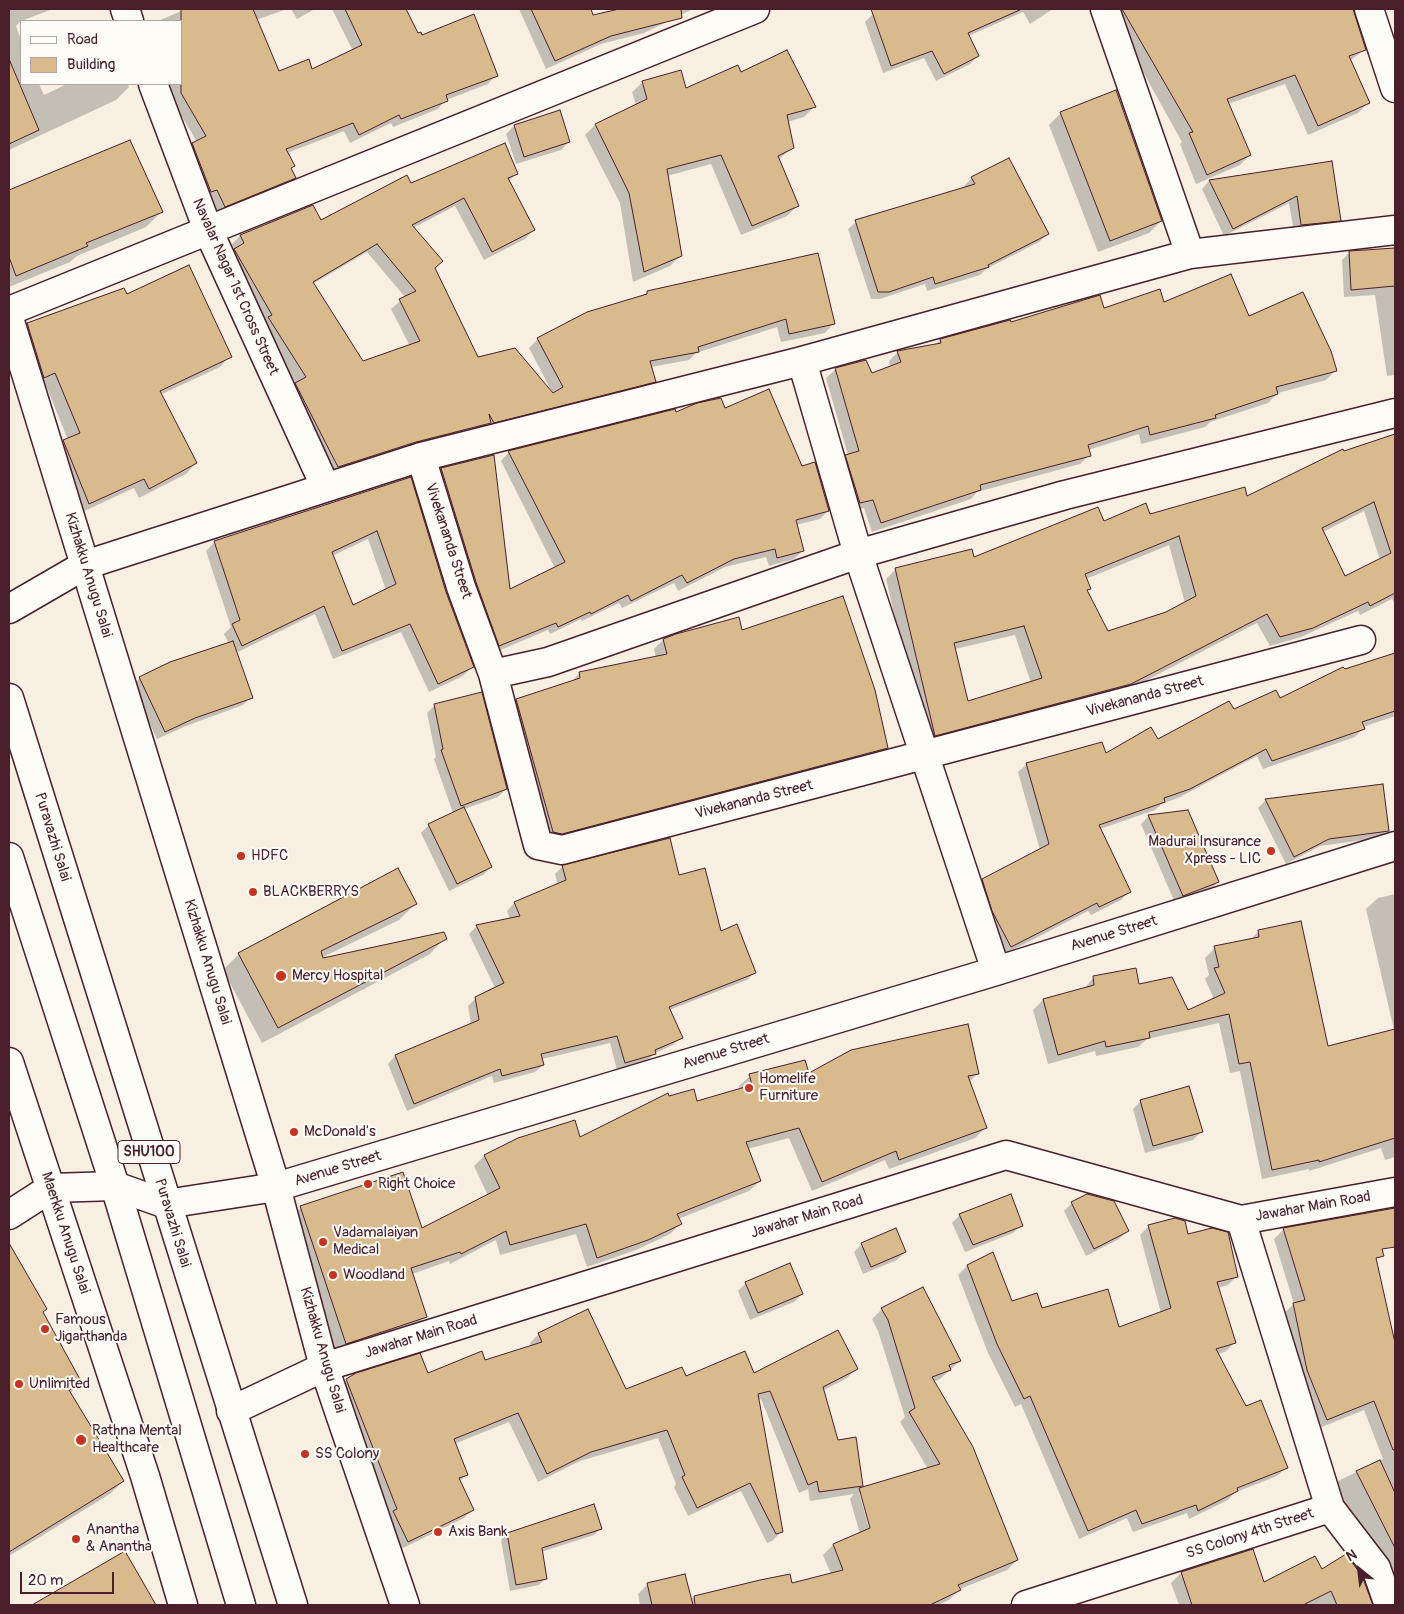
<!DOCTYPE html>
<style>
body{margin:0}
#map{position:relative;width:1404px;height:1614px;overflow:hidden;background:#f6efe2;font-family:Pangolin,sans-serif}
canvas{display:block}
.frame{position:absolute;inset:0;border:10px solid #4a1f2b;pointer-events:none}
.legend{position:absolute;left:20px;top:20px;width:162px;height:65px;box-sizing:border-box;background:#fdfcf7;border:1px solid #b5a4a5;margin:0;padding:6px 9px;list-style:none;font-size:15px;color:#4a1f2b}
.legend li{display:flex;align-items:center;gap:10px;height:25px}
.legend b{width:25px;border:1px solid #b5a4a5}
.north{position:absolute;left:1334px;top:1544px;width:50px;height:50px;-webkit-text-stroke:4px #fdfcf7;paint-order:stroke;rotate:331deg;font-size:14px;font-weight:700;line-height:20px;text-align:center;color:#4a1f2b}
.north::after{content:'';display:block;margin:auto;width:18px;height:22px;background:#4a1f2b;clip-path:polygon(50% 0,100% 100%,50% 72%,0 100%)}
.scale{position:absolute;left:20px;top:1572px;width:94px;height:22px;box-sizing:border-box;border:2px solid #4a1f2b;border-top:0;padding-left:6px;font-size:15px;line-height:18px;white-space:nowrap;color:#4a1f2b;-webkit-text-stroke:4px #fdfcf7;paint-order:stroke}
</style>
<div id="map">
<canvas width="1404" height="1614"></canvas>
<div class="frame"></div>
<ul class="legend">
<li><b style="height:6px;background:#fdfcf7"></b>Road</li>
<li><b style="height:14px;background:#d9ba8c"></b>Building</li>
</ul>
<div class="north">N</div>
<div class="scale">20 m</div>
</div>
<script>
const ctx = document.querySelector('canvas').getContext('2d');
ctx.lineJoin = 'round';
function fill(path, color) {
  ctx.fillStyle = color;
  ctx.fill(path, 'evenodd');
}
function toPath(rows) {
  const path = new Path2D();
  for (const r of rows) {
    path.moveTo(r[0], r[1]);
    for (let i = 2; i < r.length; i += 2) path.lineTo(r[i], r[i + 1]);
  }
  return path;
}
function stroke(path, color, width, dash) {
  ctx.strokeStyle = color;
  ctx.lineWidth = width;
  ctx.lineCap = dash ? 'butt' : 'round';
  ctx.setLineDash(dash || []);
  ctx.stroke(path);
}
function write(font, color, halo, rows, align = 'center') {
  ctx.font = font + ' Pangolin,sans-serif';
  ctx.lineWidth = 4;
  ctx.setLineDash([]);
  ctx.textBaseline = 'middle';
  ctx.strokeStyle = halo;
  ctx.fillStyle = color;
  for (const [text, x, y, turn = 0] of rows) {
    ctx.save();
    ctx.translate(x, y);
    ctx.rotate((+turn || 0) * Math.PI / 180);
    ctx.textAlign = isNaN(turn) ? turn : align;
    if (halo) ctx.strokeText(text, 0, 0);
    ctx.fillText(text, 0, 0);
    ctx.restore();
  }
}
fill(toPath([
 [9,9,53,9,21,21,16,26,21,40,21,84,39,84,44,95,67,84,128,84,129,87,116,100,9,150],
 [186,9,287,9,256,20,278,72,312,71,353,51,332,9,405,9,418,35,496,75,488,84,446,100,438,109,393,127,391,123,350,143,344,131,287,153,293,166,290,169,295,178,287,186,217,214,184,153,197,142,165,88,170,84,181,84,181,21,158,21],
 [291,9,315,9,297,19],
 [519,9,589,9,593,16,624,9,693,9,644,33,601,44,546,69],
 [886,9,900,9,901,11,906,9,1053,9,1030,24,1023,12,968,36,978,56,970,64,936,81,924,58,883,73,865,22,873,14],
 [1108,9,1208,9,1222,56,1252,48,1242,9,1352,9,1365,49,1350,61,1368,103,1358,113,1308,135,1285,84,1228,104,1250,155,1240,165,1196,184,1180,144,1182,142],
 [741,74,814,107,804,117,787,122,793,147,778,160,798,205,787,216,741,235,711,164,667,176,681,255,670,266,633,282,620,203,585,135,595,125,636,105,632,92,643,82,685,89],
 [559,111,569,142,561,150,516,164,506,134,514,126],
 [1061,113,1161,221,1149,233,1098,252,1049,125],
 [129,142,162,211,146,227,77,256,70,262,9,287,9,191],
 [1331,163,1340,220,1332,228,1294,232,1289,203,1224,236,1202,189,1209,181],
 [517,173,509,181,533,230,525,239,484,260,455,206,413,228,478,359,552,392,529,348,538,339,643,297,648,292,833,324,825,333,781,342,777,327,696,353,689,360,651,367,655,381,646,390,329,475,287,392,296,384,260,327,226,259,234,250,232,244,240,236,312,206,321,221,410,184],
 [367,252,405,297,391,309,410,346,362,362,313,284],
 [972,178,1047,234,1039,242,986,269,980,275,927,291,925,284,880,299,871,299,848,229,856,222,965,188,964,186],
 [1395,249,1395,375,1387,376,1375,295,1344,297,1342,260,1350,252],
 [126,296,230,356,220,367,160,395,196,463,186,474,139,498,134,488,78,514,53,452,68,440,45,383,33,387,17,335,28,324],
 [1164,304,1248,318,1335,371,1326,380,1278,393,1268,403,1210,422,1205,427,1141,444,1139,434,1088,450,1089,455,1080,464,977,492,971,499,872,532,864,508,850,512,837,465,848,455,826,378,836,369,871,375,891,368,889,361,898,352,935,345,940,340,1010,321,1011,324],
 [725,409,801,467,828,511,820,519,796,525,802,551,794,559,769,566,766,557,725,567,678,591,674,583,622,608,619,603,582,621,581,619,550,634,548,630,491,654,433,478,441,469,509,591,555,568,501,461,509,452,675,414],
 [1395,436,1395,604,1392,599,1360,615,1358,611,1301,637,1270,646,1257,623,1120,694,925,745,886,579,896,569,973,559,1103,522,1247,497,1344,453],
 [1364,511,1380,560,1344,578,1323,532],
 [1169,545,1185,603,1166,613,1108,633,1087,591,1089,588,1086,579],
 [1015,635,1031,683,967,703,955,649],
 [410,478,445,592,472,667,463,676,429,692,401,632,333,659,315,614,236,653,251,697,243,705,186,726,157,739,132,686,140,678,229,644,224,634,231,627,206,551,215,542],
 [368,539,386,590,353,607,332,556],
 [742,632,886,748,877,757,552,843,507,709,516,700,571,682,580,673,656,658,654,649,663,640],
 [1395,654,1395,716,1363,727,1363,729,1355,737,1263,769,1257,756,1180,797,1162,804,1155,810,1100,829,1130,891,1121,900,1091,915,1088,911,1003,955,974,888,983,880,1040,850,1018,772,1027,764,1105,755,1157,741,1233,711,1279,700,1344,671],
 [435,705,506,789,498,797,464,809,491,867,483,875,449,891,421,833,429,825,453,813,434,759,436,757,427,713],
 [1382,785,1387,830,1379,838,1320,846,1286,864,1258,808,1266,800],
 [1149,816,1218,882,1210,890,1175,903,1141,824],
 [563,866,678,877,720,932,755,972,747,980,669,1010,681,1038,673,1045,655,1053,647,1061,617,1070,610,1043,542,1059,543,1065,535,1072,494,1083,492,1076,407,1111,388,1064,395,1056,471,1024,468,1006,476,998,495,988,469,934,477,926,510,919,507,911,514,903,558,885,555,874],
 [1395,894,1395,1157,1385,1160,1381,1148,1309,1171,1309,1169,1262,1179,1240,1071,1230,1073,1219,1023,1147,1039,1138,1047,1096,1056,1095,1051,1048,1064,1033,1010,1043,1000,1084,989,1093,978,1138,985,1187,1011,1214,999,1205,979,1209,975,1205,958,1215,948,1250,940,1258,932,1300,922,1327,1048,1394,1030,1366,909,1378,898],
 [415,904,399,920,319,959,445,938,430,954,262,1043,223,970,239,954],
 [978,1073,969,1082,985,1128,975,1138,889,1169,885,1160,812,1191,789,1138,747,1149,760,1181,749,1191,678,1219,680,1224,670,1234,636,1250,587,1267,576,1234,500,1255,496,1240,450,1264,449,1261,412,1274,426,1316,415,1327,336,1353,291,1218,301,1207,421,1230,488,1196,474,1166,484,1156,518,1139,579,1139,668,1097,696,1103,740,1090,739,1086,750,1076],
 [1141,1101,1201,1132,1193,1140,1145,1153,1133,1109],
 [1072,1203,1127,1231,1119,1239,1086,1256,1064,1211],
 [960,1215,1021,1225,1013,1233,965,1252,952,1223],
 [1149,1226,1188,1236,1237,1276,1228,1285,1218,1288,1234,1343,1225,1352,1217,1354,1246,1407,1286,1468,1277,1476,1234,1493,1228,1500,1189,1519,1187,1513,1133,1532,1127,1518,1079,1539,1021,1404,1015,1407,988,1353,958,1275,967,1266,1011,1302,1119,1329,1161,1313,1140,1235],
 [1284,1229,1395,1346,1395,1605,1328,1491,1338,1481,1383,1459,1364,1410,1317,1429,1283,1314,1294,1304,1274,1239],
 [862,1244,905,1252,897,1260,863,1274,854,1252],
 [14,1255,42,1313,80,1383,69,1394,123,1481,110,1494,9,1556,9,1258],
 [746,1283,802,1294,794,1302,750,1320,738,1291],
 [882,1309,960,1361,940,1379,933,1382,1017,1560,1007,1570,960,1589,949,1600,938,1605,640,1605,638,1594,648,1584,690,1599,760,1581,791,1585,831,1574,823,1555,833,1545,860,1534,850,1499,854,1494,810,1501,808,1489,799,1493,761,1399,757,1400,781,1532,772,1541,767,1543,741,1491,688,1516,674,1487,676,1484,658,1438,580,1461,538,1482,509,1422,454,1444,466,1475,459,1482,473,1509,464,1518,399,1550,338,1389,347,1380,427,1374,485,1361,531,1347,530,1343,539,1334,626,1390,685,1377,856,1369,847,1378,822,1391,837,1441,862,1485,858,1489,928,1469,900,1422,905,1417,878,1331,872,1319],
 [859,1493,862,1493,873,1534,871,1535],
 [600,1529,594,1535,541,1552,546,1578,539,1585,510,1591,501,1540,507,1534],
 [1252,1550,1264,1584,1321,1571,1361,1576,1373,1605,1179,1605,1171,1583,1181,1573],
 [125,1553,155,1605,35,1605]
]), '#0003');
const building = toPath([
 [181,9,253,9,279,71,309,59,312,69,362,45,345,9,406,9,418,33,421,32,422,35,474,14,498,76,446,95,448,101,401,119,399,115,359,135,353,123,286,149,295,166,291,168,296,178,225,207,217,190,211,192,192,143,206,136,181,93,181,9],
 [531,9,591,9,593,15,619,9,681,9,682,18,611,36,555,61,531,9],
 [871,9,1022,9,968,33,979,56,944,74,932,51,891,66,871,9],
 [1122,9,1353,9,1366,50,1349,56,1370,103,1318,126,1295,75,1227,99,1251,155,1207,175,1189,133,1193,132,1122,9],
 [787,50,816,107,787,115,794,148,778,156,799,206,752,226,721,155,667,169,682,256,644,272,629,193,595,124,647,99,642,81,681,70,686,88,738,65,741,72,787,50],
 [9,59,39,130,9,144,9,59],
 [1116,90,1162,221,1110,241,1060,112,1116,90],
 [560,110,570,142,524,157,514,125,560,110],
 [130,140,163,212,86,243,88,246,16,276,9,257,9,190,130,140],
 [505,143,518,174,508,178,535,230,492,252,464,198,412,225,443,261,435,268,478,357,515,348,553,393,563,387,537,338,587,312,647,294,647,291,818,253,835,324,789,334,786,319,698,347,699,352,650,361,656,382,494,423,489,414,491,423,416,442,338,467,295,383,306,377,268,317,272,315,234,249,244,243,240,235,313,205,321,220,407,175,411,183,505,143],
 [377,244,416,291,399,299,420,341,363,361,313,282,377,244],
 [1009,158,1049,234,988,265,989,267,935,284,933,277,889,292,878,292,855,220,975,184,971,177,1009,158],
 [1332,161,1341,221,1301,225,1297,196,1233,229,1209,180,1332,161],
 [1395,248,1395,286,1351,290,1349,251,1395,248],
 [189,265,232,357,160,391,197,463,149,489,144,479,89,504,63,440,80,433,55,373,44,378,27,323,124,288,127,294,189,265],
 [1231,274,1249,316,1303,292,1331,351,1337,371,1276,387,1278,394,1215,415,1216,418,1150,435,1148,426,1088,445,1091,456,980,485,981,490,881,523,873,500,860,503,845,455,859,451,835,368,866,360,872,373,901,362,897,351,941,343,940,339,1010,320,1011,322,1100,295,1104,308,1160,289,1164,302,1231,274],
 [769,389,802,466,815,462,829,511,796,520,804,551,777,558,775,549,734,559,687,583,682,575,631,601,628,595,591,614,590,612,558,627,556,623,499,646,476,582,441,468,494,455,510,589,565,562,508,451,675,409,676,412,697,403,721,398,725,408,769,389],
 [1395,434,1395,593,1370,606,1368,602,1313,628,1280,637,1267,614,1131,684,935,736,895,568,972,549,974,557,1098,507,1104,521,1146,503,1150,514,1245,487,1247,496,1343,449,1344,451,1395,434],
 [1374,502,1391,553,1345,576,1322,528,1374,502],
 [1179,536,1196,596,1166,612,1108,631,1087,590,1091,589,1085,574,1179,536],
 [1024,626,1042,678,968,701,954,643,1024,626],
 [411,477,446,592,474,667,438,684,410,624,342,651,324,606,242,646,232,624,240,620,214,541,411,477],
 [377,531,396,584,353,605,332,552,377,531],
 [843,596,875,690,888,748,562,834,553,832,516,699,580,678,579,672,667,654,663,639,676,634,739,617,742,630,843,596],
 [233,641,253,698,195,718,165,732,139,677,170,662,233,641],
 [1395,653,1395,711,1362,722,1365,729,1272,761,1266,749,1190,789,1164,798,1165,802,1099,825,1131,892,1099,907,1097,903,1011,947,992,911,982,879,1049,844,1026,763,1102,742,1106,753,1151,727,1158,739,1229,701,1234,709,1276,690,1280,698,1343,667,1345,669,1395,653],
 [482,692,507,789,461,806,441,750,443,749,434,704,482,692],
 [1383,784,1389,831,1329,839,1294,857,1265,799,1383,784],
 [464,807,492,867,457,884,428,824,464,807],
 [1188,810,1219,882,1183,896,1148,815,1188,810],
 [670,838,679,875,705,868,721,931,737,924,756,973,669,1007,683,1038,655,1050,656,1054,625,1063,617,1036,541,1054,544,1065,502,1076,500,1069,414,1104,395,1055,479,1020,475,997,504,983,476,925,520,916,514,902,566,880,562,865,670,838],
 [398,868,417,904,321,951,323,958,444,932,447,939,278,1028,238,953,398,868],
 [1301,921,1328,1046,1395,1029,1395,1138,1319,1162,1319,1160,1272,1170,1250,1062,1239,1064,1229,1014,1149,1032,1150,1038,1106,1047,1105,1041,1058,1055,1043,999,1094,985,1093,976,1136,968,1139,984,1172,977,1188,1010,1225,993,1214,968,1219,967,1214,946,1259,937,1258,930,1301,921],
 [968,1024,979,1074,968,1076,987,1128,899,1160,896,1151,822,1182,799,1128,746,1142,761,1181,677,1214,682,1224,648,1240,597,1258,586,1224,510,1245,506,1231,461,1254,460,1252,411,1268,427,1317,346,1344,300,1206,403,1172,422,1228,500,1188,484,1155,518,1138,575,1120,580,1137,668,1093,669,1096,694,1089,697,1101,752,1085,749,1074,805,1060,809,1073,851,1050,968,1024],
 [1189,1086,1203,1132,1153,1146,1140,1100,1189,1086],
 [1011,1194,1023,1226,973,1245,959,1214,1011,1194],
 [1087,1194,1114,1201,1129,1231,1094,1249,1071,1202,1087,1194],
 [1395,1208,1395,1247,1382,1249,1384,1256,1376,1258,1395,1343,1395,1449,1393,1450,1374,1401,1327,1420,1307,1370,1293,1303,1305,1300,1283,1228,1395,1208],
 [1175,1218,1185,1221,1188,1234,1212,1228,1228,1232,1238,1277,1217,1282,1236,1343,1216,1349,1246,1406,1261,1400,1288,1468,1237,1488,1238,1491,1198,1511,1196,1505,1142,1524,1136,1510,1088,1531,1030,1396,1024,1399,997,1344,967,1265,993,1252,1012,1301,1037,1293,1042,1308,1108,1289,1119,1327,1171,1308,1148,1225,1175,1218],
 [896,1228,906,1252,871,1267,861,1243,896,1228],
 [9,1243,47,1309,43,1312,82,1383,69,1390,124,1481,9,1552,9,1243],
 [790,1263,803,1294,758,1313,745,1282,790,1263],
 [923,1287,961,1361,949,1365,951,1370,932,1377,973,1447,1018,1560,958,1585,961,1590,930,1605,695,1605,694,1596,760,1580,790,1574,792,1583,843,1570,833,1544,870,1528,859,1488,940,1464,909,1412,915,1408,888,1320,881,1308,923,1287],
 [588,1309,626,1389,682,1367,686,1376,745,1351,754,1373,838,1330,858,1369,823,1387,838,1440,856,1437,863,1486,819,1492,817,1481,808,1485,770,1391,758,1394,783,1532,776,1534,750,1483,697,1508,682,1477,685,1475,667,1430,591,1452,547,1474,518,1413,454,1439,468,1475,459,1478,474,1510,408,1542,393,1511,397,1509,346,1379,356,1373,420,1353,428,1373,482,1351,485,1360,542,1342,538,1333,588,1309],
 [1380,1460,1395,1493,1395,1548,1356,1471,1380,1460],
 [594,1504,602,1529,542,1548,547,1579,516,1585,507,1533,594,1504],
 [1253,1549,1264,1582,1315,1556,1322,1569,1346,1554,1362,1576,1373,1605,1337,1605,1331,1591,1303,1605,1192,1605,1181,1572,1253,1549],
 [125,1551,156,1605,32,1605,125,1551],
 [685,1574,693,1605,652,1605,647,1583,685,1574]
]);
fill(building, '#d9ba8c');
stroke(building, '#4a1f2b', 1);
const minor = toPath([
 [125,9,129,21],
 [1105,9,1190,254],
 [1369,9,1395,88],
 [153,84,208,230,325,486],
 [9,311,755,9],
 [9,318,276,1187,324,1367,405,1605],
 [802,361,858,554,996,971],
 [421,457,461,587,493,674,538,845,562,850,1361,640],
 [9,609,85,565,421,457,802,361,1190,254,1395,230],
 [493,674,548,662,858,554,1065,495,1395,413],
 [9,1062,145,1476,183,1605],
 [9,1215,51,1188,115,1186,166,1204,276,1187,996,971,1395,846],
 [231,1411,324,1367,1006,1155,1241,1220,1395,1192],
 [1330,1508,1376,1568,1389,1605],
 [1026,1605,1330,1508,1241,1220]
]);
const major = toPath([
 [9,698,293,1605],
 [9,857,115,1186,241,1605]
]);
stroke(minor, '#4a1f2b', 31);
stroke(major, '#4a1f2b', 31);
stroke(minor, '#fdfcf7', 28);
stroke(major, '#fdfcf7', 28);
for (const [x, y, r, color] of [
 [1271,851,5,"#c8321e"],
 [241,856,5,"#c8321e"],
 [253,892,5,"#c8321e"],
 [281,976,6,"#c8321e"],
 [749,1088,5,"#c8321e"],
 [294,1132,5,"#c8321e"],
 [368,1184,5,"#c8321e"],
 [323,1242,5,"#c8321e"],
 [333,1275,5,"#c8321e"],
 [45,1329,5,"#c8321e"],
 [19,1384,5,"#c8321e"],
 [81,1440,6,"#c8321e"],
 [305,1454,5,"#c8321e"],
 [438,1532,5,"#c8321e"],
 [76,1539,5,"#c8321e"]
]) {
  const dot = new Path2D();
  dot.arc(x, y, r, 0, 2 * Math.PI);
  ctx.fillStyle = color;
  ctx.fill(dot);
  stroke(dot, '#fdfcf7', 2);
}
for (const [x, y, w] of [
 [149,1152,62]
]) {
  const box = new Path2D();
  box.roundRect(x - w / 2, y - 11.5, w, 23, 4);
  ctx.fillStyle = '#fdfcf7';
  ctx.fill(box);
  stroke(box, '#4a1f2b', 1);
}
write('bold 14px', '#4a1f2b', null, [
 ["SHU100",149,1152]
]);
write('15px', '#4a1f2b', '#fdfcf7', [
 ["Navalar Nagar 1st Cross Street",235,287,66],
 ["Vivekananda Street",448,541,72],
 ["Kizhakku Anugu Salai",88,575,73],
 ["Vivekananda Street",1145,697,-15],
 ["Vivekananda Street",754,800,-14],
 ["Puravazhi Salai",52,837,73],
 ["Avenue Street",1114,934,-17],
 ["Kizhakku Anugu Salai",207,962,73],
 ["Avenue Street",726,1052,-17],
 ["Avenue Street",338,1169,-17],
 ["Jawahar Main Road",1313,1207,-10],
 ["Jawahar Main Road",807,1217,-17],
 ["Puravazhi Salai",172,1223,73],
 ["Maerkku Anugu Salai",65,1233,72],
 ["Jawahar Main Road",421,1337,-17],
 ["Kizhakku Anugu Salai",322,1350,74],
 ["SS Colony 4th Street",1250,1534,-18]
]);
write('15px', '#4a1f2b', '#fdfcf7', [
 ["Madurai Insurance",1261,842,"right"],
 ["Xpress - LIC",1261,859,"right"],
 ["HDFC",251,856],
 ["BLACKBERRYS",263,892],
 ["Mercy Hospital",292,976],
 ["Homelife",759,1079],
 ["Furniture",759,1096],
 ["McDonald's",304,1132],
 ["Right Choice",378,1184],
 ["Vadamalaiyan",333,1233],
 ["Medical",333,1250],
 ["Woodland",343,1275],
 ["Famous",55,1320],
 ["Jigarthanda",55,1337],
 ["Unlimited",29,1384],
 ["Rathna Mental",92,1431],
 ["Healthcare",92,1448],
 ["SS Colony",315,1454],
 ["Anantha",86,1530],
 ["& Anantha",86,1547],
 ["Axis Bank",448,1532]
], 'left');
</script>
